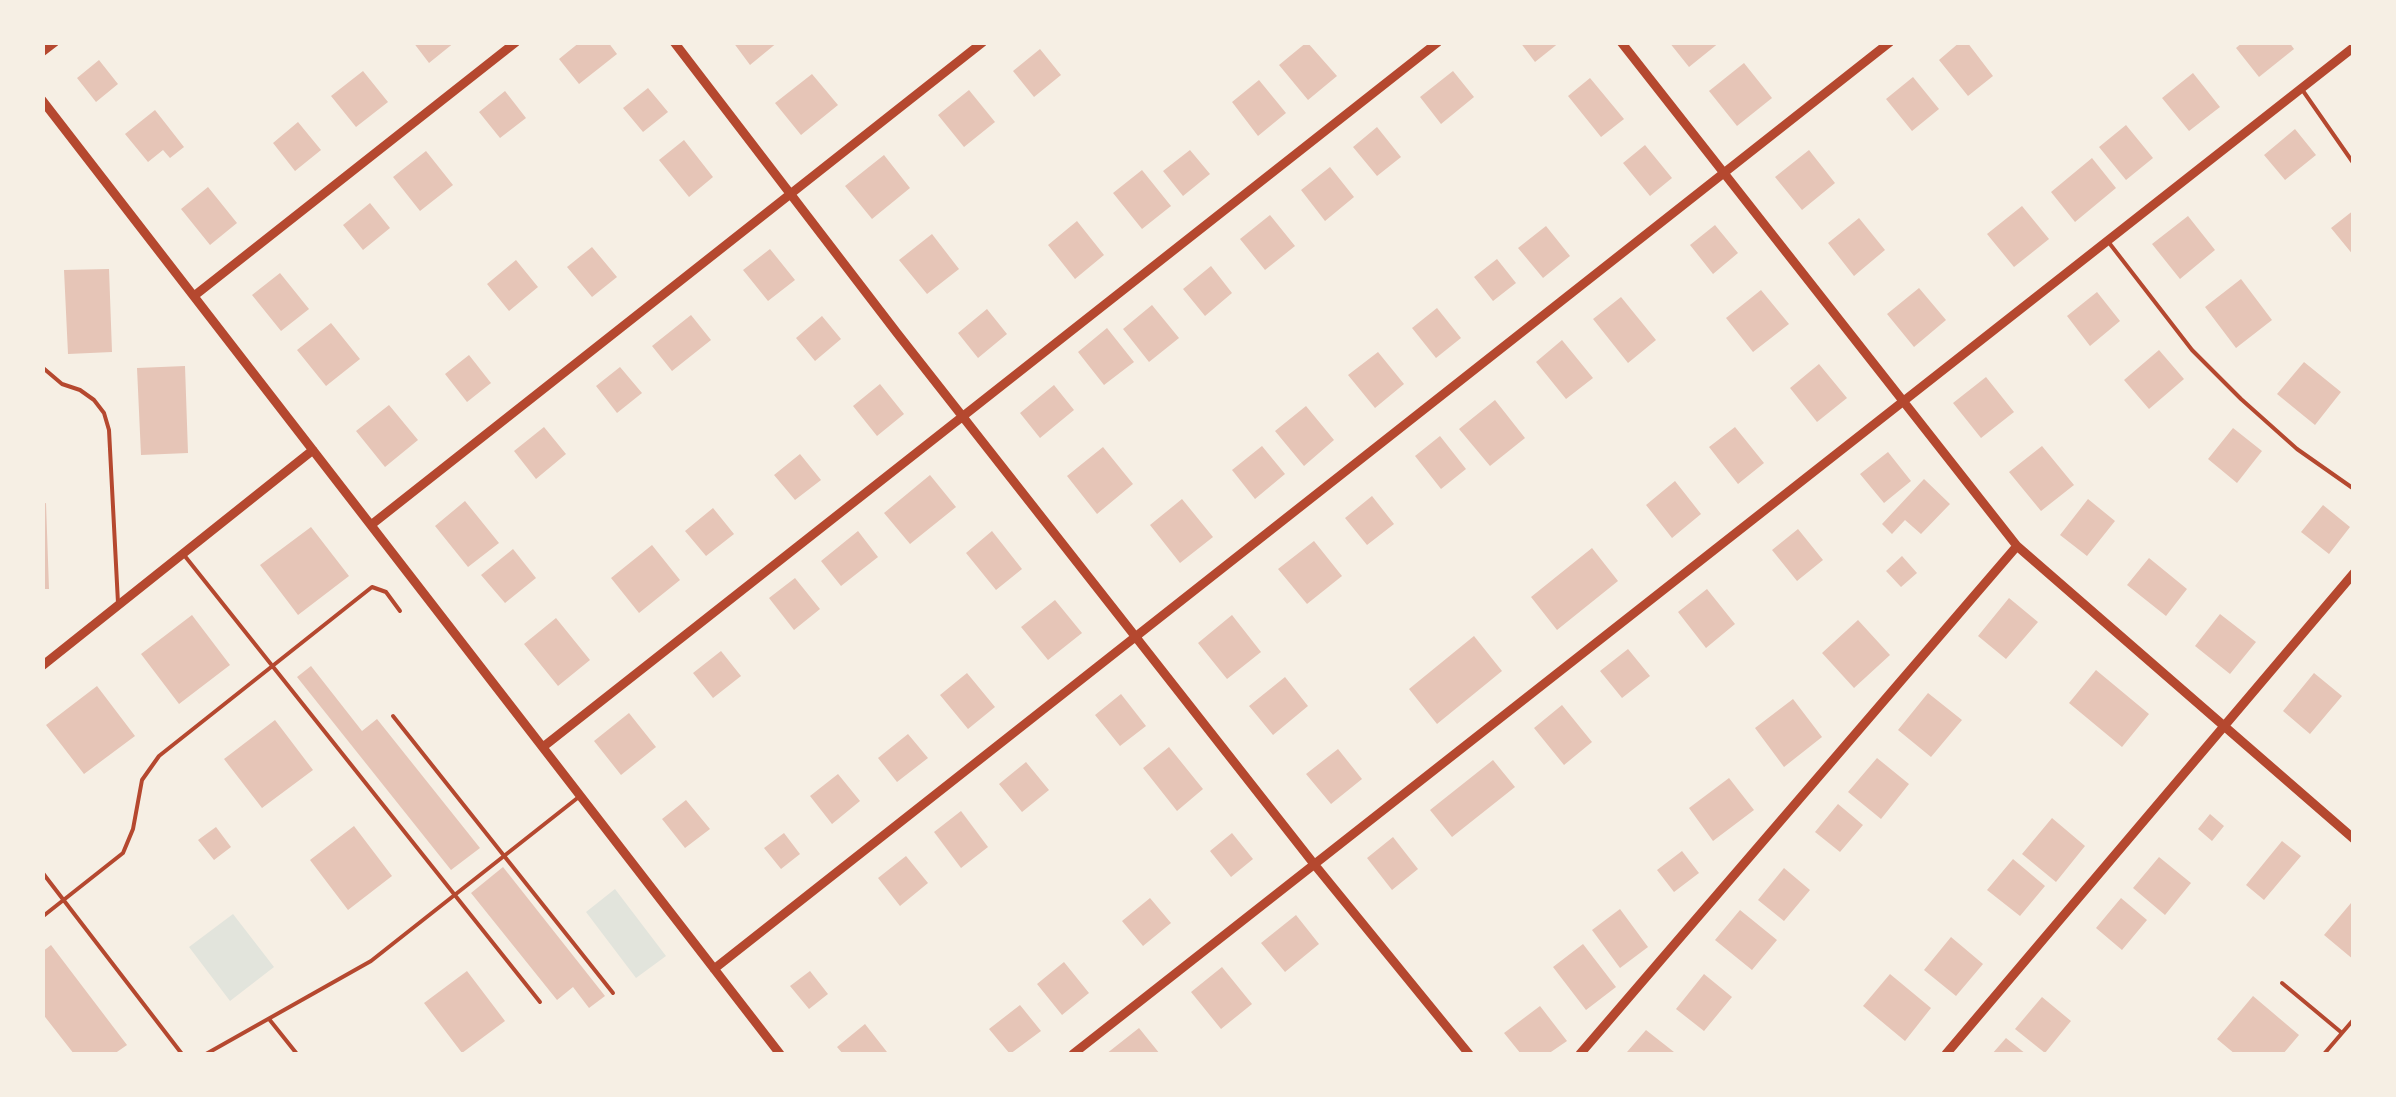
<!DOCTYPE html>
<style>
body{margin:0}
#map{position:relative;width:2396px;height:1097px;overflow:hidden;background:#f6efe4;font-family:"Golos Text",sans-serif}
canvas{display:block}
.frame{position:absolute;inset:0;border:45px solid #f6efe4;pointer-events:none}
</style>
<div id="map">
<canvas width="2396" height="1097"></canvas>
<div class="frame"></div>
</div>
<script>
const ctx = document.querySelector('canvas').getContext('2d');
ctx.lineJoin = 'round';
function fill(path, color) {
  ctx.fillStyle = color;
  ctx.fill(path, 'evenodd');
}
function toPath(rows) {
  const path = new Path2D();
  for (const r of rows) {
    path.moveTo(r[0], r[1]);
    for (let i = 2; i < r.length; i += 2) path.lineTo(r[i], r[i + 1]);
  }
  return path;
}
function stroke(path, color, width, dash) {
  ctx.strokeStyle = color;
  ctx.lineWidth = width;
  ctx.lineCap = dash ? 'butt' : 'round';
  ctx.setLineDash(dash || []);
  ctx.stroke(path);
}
fill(toPath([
 [615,889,666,956,636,978,586,912],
 [233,914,274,967,230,1001,189,947]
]), '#e2e4dc');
fill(toPath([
 [413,42,455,42,429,63],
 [580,42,608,42,617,54,579,84,559,59],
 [733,42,778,42,750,65],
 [1307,42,1337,76,1308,100,1279,65],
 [1520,42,1560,42,1535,62],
 [1669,42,1720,42,1689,67],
 [1960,42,1967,42,1993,76,1968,96,1939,60],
 [2243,42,2289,42,2294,49,2259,77,2236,48],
 [1040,49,1061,75,1034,97,1013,71],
 [99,60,118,84,96,102,77,78],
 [1744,63,1772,98,1737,126,1709,91],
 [363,71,388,102,356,127,331,96],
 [1453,71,1474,97,1441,124,1420,97],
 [2193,73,2220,107,2189,131,2162,98],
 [812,74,838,105,801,135,775,103],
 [1913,77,1939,109,1912,131,1886,99],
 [1590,78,1624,119,1601,137,1568,96],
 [1259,80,1286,113,1258,136,1232,102],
 [648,88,668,112,643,132,623,108],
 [969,90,995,122,964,147,938,115],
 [505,91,526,118,500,138,479,112],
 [155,110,184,147,170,158,163,150,148,162,125,134],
 [298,122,321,150,295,171,273,143],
 [2126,125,2153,158,2126,180,2099,147],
 [1377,127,1401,157,1377,176,1353,147],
 [2295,129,2316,155,2285,180,2264,155],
 [684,140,713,177,689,197,659,160],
 [1645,145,1672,178,1650,196,1623,163],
 [1190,150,1210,174,1183,196,1163,171],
 [1809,150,1835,183,1802,210,1775,177],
 [426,151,453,185,420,211,393,177],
 [884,155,910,188,872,219,845,186],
 [2092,158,2116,188,2075,222,2051,192],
 [1330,167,1354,197,1325,221,1301,190],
 [1142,170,1171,206,1142,229,1113,193],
 [208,187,237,223,210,245,181,209],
 [370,203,390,228,363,250,343,225],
 [2022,206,2049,239,2014,267,1987,234],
 [2354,210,2354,256,2331,228],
 [1270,215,1295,246,1265,270,1240,239],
 [2188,216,2215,250,2180,279,2152,244],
 [1859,218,1885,250,1854,276,1828,243],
 [1077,221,1104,255,1075,279,1048,245],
 [1715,225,1738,253,1713,274,1690,245],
 [1546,226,1570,256,1543,278,1518,248],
 [932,234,959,269,927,294,899,260],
 [592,247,617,277,592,297,567,267],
 [770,249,795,280,768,301,743,270],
 [1497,259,1516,283,1493,301,1474,277],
 [516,260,538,287,509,311,487,284],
 [1211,266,1232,293,1205,316,1183,289],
 [109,269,112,352,68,354,64,270],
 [280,273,309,309,281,331,252,295],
 [2241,279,2272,320,2236,348,2205,307],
 [1919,288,1946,320,1914,347,1887,314],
 [1761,290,1789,324,1753,352,1726,318],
 [2097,292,2120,321,2090,346,2067,316],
 [1621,297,1656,340,1628,363,1593,319],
 [1152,305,1179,338,1149,362,1123,329],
 [1437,308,1461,338,1436,358,1412,328],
 [987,309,1007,334,978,358,958,333],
 [691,315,711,340,672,371,652,346],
 [822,316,841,339,815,361,796,338],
 [331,323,360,359,326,386,297,350],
 [1107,328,1134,362,1104,385,1078,352],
 [1562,340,1593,378,1566,399,1536,362],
 [2159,350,2184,379,2149,409,2124,380],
 [1378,352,1404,384,1375,408,1348,375],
 [469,355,491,383,467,402,445,374],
 [2304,362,2341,392,2315,425,2277,394],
 [1819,364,1847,398,1817,422,1790,388],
 [185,366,188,453,141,455,137,368],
 [620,367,642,393,617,413,596,386],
 [1986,377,2014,412,1981,438,1953,403],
 [880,384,904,414,877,436,853,406],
 [1054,385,1074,410,1040,438,1020,413],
 [1495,400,1525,438,1490,466,1459,429],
 [389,405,418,440,385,467,356,431],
 [1306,406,1334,440,1304,466,1275,431],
 [544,427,566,454,536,479,514,451],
 [1735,427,1764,463,1738,484,1709,447],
 [2233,428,2262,451,2237,483,2208,459],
 [1440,436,1466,469,1441,489,1415,456],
 [1262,446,1285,474,1255,499,1232,470],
 [2042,446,2074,485,2041,511,2009,472],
 [1103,447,1133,484,1097,514,1067,476],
 [1888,452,1911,481,1884,503,1860,474],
 [800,454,821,480,795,500,774,475],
 [930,475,956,507,910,544,884,513],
 [1924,479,1950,504,1921,534,1905,520,1892,534,1882,524],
 [1675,481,1701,514,1672,538,1646,505],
 [1372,496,1394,524,1367,545,1345,518],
 [1182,499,1213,537,1180,563,1150,525],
 [2088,499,2115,521,2087,556,2060,535],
 [465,501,499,543,468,567,435,526],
 [46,503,49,589,42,589,42,504],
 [2323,505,2350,527,2329,554,2301,532],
 [713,508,734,534,706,556,685,531],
 [311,527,349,576,298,615,260,565],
 [1798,529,1823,560,1797,581,1772,550],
 [858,531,878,557,841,586,821,561],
 [992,531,1022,569,996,590,966,553],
 [1314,541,1342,576,1307,604,1278,569],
 [652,545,680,580,639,613,611,578],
 [1592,548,1618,581,1557,630,1531,597],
 [513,549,536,578,505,603,481,575],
 [1902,556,1917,573,1901,587,1886,571],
 [2149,558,2187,589,2166,616,2127,585],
 [795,578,820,609,794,630,769,598],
 [1707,589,1735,624,1706,648,1678,612],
 [2009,598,2038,622,2006,659,1978,636],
 [1055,600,1082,633,1048,660,1021,627],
 [2220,614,2256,642,2230,674,2195,646],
 [192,615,230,665,179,704,141,654],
 [1232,615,1261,652,1227,679,1198,643],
 [556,618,590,660,558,686,524,644],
 [1858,620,1890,655,1854,688,1822,653],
 [1474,636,1502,671,1437,724,1409,689],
 [1628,649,1650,676,1622,698,1600,671],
 [721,651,741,676,713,698,693,673],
 [311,666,362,731,377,719,480,848,451,870,297,677],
 [2096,670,2149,714,2122,747,2069,703],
 [967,673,995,707,968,729,940,695],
 [2314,673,2342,696,2310,734,2283,711],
 [1285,677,1308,706,1273,735,1249,706],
 [97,686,135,736,84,774,46,725],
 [1928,693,1962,720,1931,757,1898,730],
 [1121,694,1146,726,1120,746,1095,715],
 [1793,699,1822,737,1784,767,1755,728],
 [1562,705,1592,742,1564,765,1534,728],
 [629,713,656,747,621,775,594,741],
 [275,720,313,770,262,808,224,759],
 [908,734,928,758,897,782,878,758],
 [1169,747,1203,789,1177,811,1143,768],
 [1338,749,1362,779,1331,804,1306,774],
 [1877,758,1909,784,1881,819,1848,792],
 [1493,760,1515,787,1452,837,1430,810],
 [1026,762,1049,790,1022,812,999,784],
 [838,774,860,801,832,824,810,796],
 [1729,778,1754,810,1713,841,1689,808],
 [686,800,710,829,685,848,662,819],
 [1838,804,1863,825,1840,852,1815,832],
 [961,811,988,847,961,868,934,832],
 [2210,814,2224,826,2212,841,2198,829],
 [2052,818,2085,846,2056,882,2022,854],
 [354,826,392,876,348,910,310,860],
 [216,827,231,847,214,860,198,840],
 [784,833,800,854,781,869,764,848],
 [1232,833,1253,859,1231,877,1210,851],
 [1393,837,1418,869,1392,890,1367,858],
 [2282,841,2301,856,2264,900,2246,885],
 [1682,851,1699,873,1674,892,1657,870],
 [906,856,928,883,900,906,878,878],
 [2159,857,2191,883,2165,915,2133,888],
 [2013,859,2045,886,2020,916,1987,890],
 [503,867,605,996,589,1008,573,987,557,1000,471,893],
 [1784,868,1810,890,1784,921,1758,900],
 [1150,898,1171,923,1143,946,1122,921],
 [2121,898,2147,920,2122,950,2096,928],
 [2351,903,2354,905,2354,960,2324,935],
 [1620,909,1648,947,1620,968,1592,930],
 [1740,910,1777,940,1752,970,1715,940],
 [1296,915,1319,944,1285,972,1261,943],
 [1951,937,1983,964,1956,996,1924,970],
 [1583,944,1616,987,1586,1010,1553,967],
 [51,945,127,1045,114,1054,74,1054,42,1013,42,952],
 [1064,962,1089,993,1062,1015,1037,984],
 [1222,967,1252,1004,1221,1029,1191,992],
 [467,971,505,1021,462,1053,424,1003],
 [810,971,828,994,809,1009,790,986],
 [1704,974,1732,997,1704,1031,1676,1009],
 [1890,974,1931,1008,1905,1041,1863,1006],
 [2253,996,2299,1035,2283,1054,2235,1054,2217,1039],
 [2042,997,2071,1021,2045,1053,2015,1029],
 [1020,1005,1041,1031,1010,1054,989,1029],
 [1540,1006,1567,1041,1548,1054,1521,1054,1504,1033],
 [865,1024,887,1052,883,1054,843,1054,837,1047],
 [1139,1028,1160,1054,1106,1054],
 [1646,1030,1674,1052,1672,1054,1627,1052],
 [2006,1038,2026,1054,1992,1054]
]), '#e6c5b7');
stroke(toPath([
 [2301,88,2354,164],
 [2110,244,2192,350,2241,399,2297,449,2354,489],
 [42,367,62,384,80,390,94,400,104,413,109,430,118,603],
 [184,555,540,1002],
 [393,716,613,993],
 [42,872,182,1054],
 [42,917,123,853,133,829,142,780,159,756,372,587,386,592,400,611],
 [2282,983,2342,1033],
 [269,1019,297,1054],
 [206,1054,371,961,580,796],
 [2324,1054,2354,1019]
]), '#b5482f', 4);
stroke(toPath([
 [674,42,897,333,1314,864,1469,1054],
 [1621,42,2017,546,2354,839],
 [42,52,55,42],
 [42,100,780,1054],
 [194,296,516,42],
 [371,525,983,42],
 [42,666,313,450],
 [543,747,1438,42],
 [714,969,1890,42],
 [1073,1054,2354,47],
 [1580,1054,2017,546],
 [1946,1054,2354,573]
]), '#b5482f', 9);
</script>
